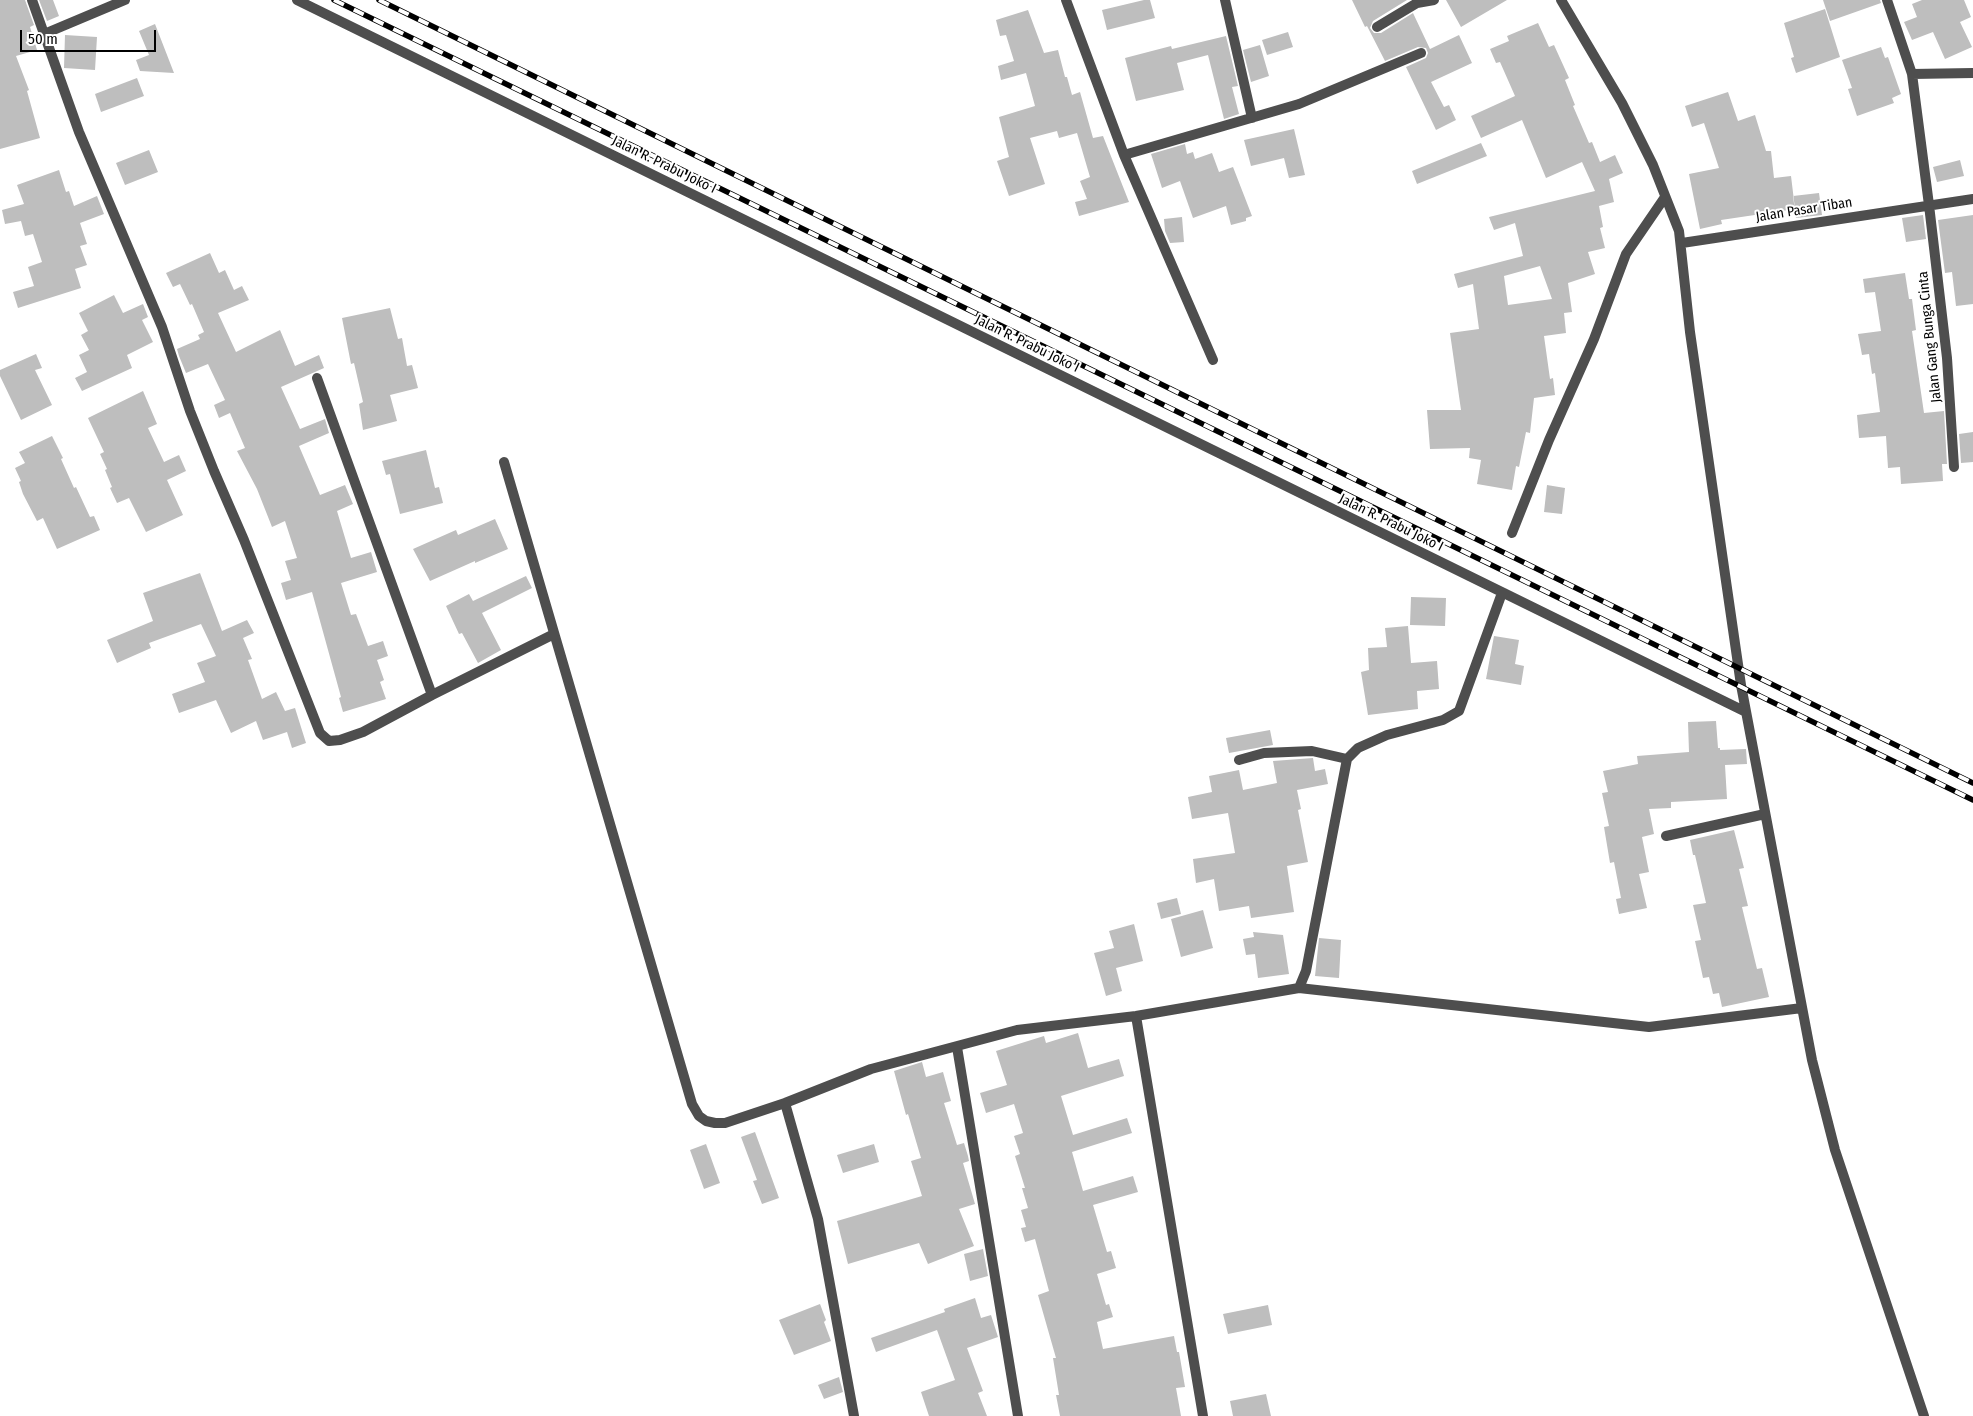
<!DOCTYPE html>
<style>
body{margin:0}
#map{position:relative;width:1973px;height:1416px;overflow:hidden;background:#fff;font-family:"Fira Sans Condensed",sans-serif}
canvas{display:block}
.scale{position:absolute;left:20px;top:30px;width:136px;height:22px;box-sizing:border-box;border:2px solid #000;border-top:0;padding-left:6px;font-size:15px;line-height:18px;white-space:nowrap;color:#000;-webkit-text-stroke:4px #fff;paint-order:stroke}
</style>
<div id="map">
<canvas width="1973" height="1416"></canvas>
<div class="scale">50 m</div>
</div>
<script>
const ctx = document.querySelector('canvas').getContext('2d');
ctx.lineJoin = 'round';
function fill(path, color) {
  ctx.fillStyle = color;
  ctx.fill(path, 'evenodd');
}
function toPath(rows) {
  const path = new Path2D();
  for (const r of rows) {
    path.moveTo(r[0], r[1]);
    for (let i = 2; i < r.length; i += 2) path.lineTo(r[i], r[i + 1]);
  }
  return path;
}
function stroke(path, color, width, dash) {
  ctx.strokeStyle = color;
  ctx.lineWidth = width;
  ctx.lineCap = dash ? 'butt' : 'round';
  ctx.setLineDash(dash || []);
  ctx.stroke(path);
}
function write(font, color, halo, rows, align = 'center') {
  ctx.font = font + ' "Fira Sans Condensed",sans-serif';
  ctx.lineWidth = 4;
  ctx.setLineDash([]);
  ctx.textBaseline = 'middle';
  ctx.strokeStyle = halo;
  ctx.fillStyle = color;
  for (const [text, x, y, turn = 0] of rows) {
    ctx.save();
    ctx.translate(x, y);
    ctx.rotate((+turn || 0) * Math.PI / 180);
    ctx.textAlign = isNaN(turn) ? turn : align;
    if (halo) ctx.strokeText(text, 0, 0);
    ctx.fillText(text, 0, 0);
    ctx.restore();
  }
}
fill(toPath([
 [0,0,25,0,34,25,30,27,37,50,16,56,29,90,27,91,40,138,0,149],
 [39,0,53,0,59,16,47,21],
 [1144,0,1150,0,1155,18,1107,30,1102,10],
 [1352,0,1407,0,1373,21,1370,28,1374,33,1381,33,1413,13,1430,49,1459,35,1472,63,1431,82,1444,107,1449,105,1456,120,1436,130,1406,67,1426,58,1428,53,1426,48,1418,47,1385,61,1367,26,1365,27],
 [1446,0,1507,0,1461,27],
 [1823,0,1880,0,1881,3,1830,21],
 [1922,0,1964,0,1971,17,1960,22,1972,47,1945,59,1933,32,1912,40,1904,22,1917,17,1912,4],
 [1825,9,1840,57,1796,73,1791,58,1794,57,1784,23],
 [1028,10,1044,53,1058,50,1065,77,1067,77,1072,95,1080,92,1093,138,1103,136,1129,202,1079,216,1075,202,1087,199,1080,181,1090,177,1077,133,1059,138,1057,131,1030,138,1045,184,1009,196,997,161,1009,157,999,117,1035,106,1026,73,1001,80,998,66,1014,61,1006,35,1000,36,996,20],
 [1538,23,1549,47,1554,45,1569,78,1565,80,1575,105,1573,106,1589,143,1592,142,1600,162,1615,155,1623,173,1609,179,1614,202,1599,206,1603,227,1600,228,1605,248,1588,252,1595,274,1568,283,1572,312,1564,313,1566,333,1544,336,1550,379,1553,378,1555,395,1534,398,1530,433,1526,432,1519,467,1516,466,1512,490,1477,484,1481,460,1469,458,1470,448,1430,449,1427,410,1461,410,1450,333,1479,329,1473,284,1458,288,1454,274,1523,256,1515,223,1494,230,1489,217,1595,191,1582,162,1546,178,1522,120,1481,138,1471,116,1515,96,1500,62,1496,63,1490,49,1509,41,1507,36],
 [1540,266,1552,299,1508,305,1504,276],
 [155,24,174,73,140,71,136,60,149,55,139,31],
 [1288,32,1293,47,1267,55,1262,40],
 [65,35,97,37,95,70,64,68],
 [1226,36,1238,86,1232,87,1239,114,1224,119,1208,55,1177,63,1184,90,1136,101,1125,58,1171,46,1172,49],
 [1260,45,1269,76,1251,82,1243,50],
 [1881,47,1885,58,1888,57,1901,94,1892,98,1894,103,1857,116,1848,89,1852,88,1842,60],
 [137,78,144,96,101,112,95,94],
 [1728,92,1738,121,1755,115,1766,151,1771,151,1774,178,1791,176,1795,209,1721,220,1722,224,1700,229,1689,174,1719,168,1704,123,1692,127,1685,106],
 [1294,129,1305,175,1289,178,1284,158,1251,166,1244,140],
 [1481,143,1487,156,1417,184,1412,171],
 [1185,144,1187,154,1193,152,1195,159,1212,153,1219,172,1233,167,1252,216,1246,218,1246,221,1231,225,1226,206,1193,218,1180,181,1162,188,1151,154],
 [149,150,158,172,125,185,116,163],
 [1960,160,1964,176,1937,182,1933,167],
 [59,170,66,192,69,191,74,206,97,196,104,214,80,223,87,244,80,246,87,265,75,269,81,288,18,308,13,292,34,286,28,267,42,262,33,234,25,236,21,221,5,224,2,210,24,204,17,185],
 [1819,193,1822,215,1796,218,1793,196],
 [1923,215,1926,239,1906,242,1902,218],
 [1973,215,1973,304,1956,306,1952,272,1945,273,1938,220],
 [1182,217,1184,242,1170,243,1165,231,1164,219],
 [210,253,219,273,225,270,234,290,242,286,249,300,218,313,236,352,280,330,295,366,319,355,324,368,281,387,300,429,325,419,329,433,299,446,320,495,345,485,353,504,337,511,351,558,371,552,377,572,341,583,351,615,356,614,368,646,383,641,388,656,377,660,384,680,380,682,386,699,343,712,339,698,341,697,312,592,286,600,281,583,291,580,285,561,297,558,285,521,272,527,257,489,237,451,245,448,230,413,219,418,214,405,225,400,208,364,186,373,179,356,177,349,200,339,198,335,204,332,192,304,190,305,180,284,173,287,166,273],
 [1905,273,1909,299,1912,299,1916,330,1912,331,1924,413,1944,411,1947,464,1942,464,1943,481,1901,484,1900,467,1888,468,1886,436,1859,438,1857,415,1880,412,1875,373,1872,374,1869,354,1862,355,1858,334,1881,331,1875,292,1865,293,1863,279],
 [114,295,123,313,143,304,148,317,142,320,153,342,127,355,132,368,82,391,75,378,87,372,79,355,89,350,81,335,88,331,79,313],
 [390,308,398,339,402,338,407,366,412,365,418,388,390,395,397,421,363,430,359,404,363,402,354,363,351,364,342,318],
 [36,354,42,368,35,370,52,405,21,420,0,376,0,370],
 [143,391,157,424,148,428,164,462,179,455,186,471,167,480,183,515,146,532,129,498,117,503,110,488,112,487,105,470,107,469,100,454,104,452,88,418],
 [1973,432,1973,462,1961,463,1959,434],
 [52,436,63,458,61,459,74,488,76,487,90,517,94,516,100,530,57,549,43,518,37,521,23,494,19,482,21,481,15,468,25,463,19,452],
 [426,450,435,488,439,487,443,503,400,514,390,474,386,475,382,461],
 [1547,485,1565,488,1562,514,1544,512],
 [495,519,508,549,475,563,475,561,430,581,413,549,456,530,458,535],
 [200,573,222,631,247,620,254,633,243,638,252,659,248,660,262,699,276,692,285,711,295,708,306,743,292,748,287,732,263,740,256,721,231,733,216,700,179,713,172,694,205,682,197,663,216,656,201,624,149,643,151,648,117,663,107,640,153,621,143,593],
 [526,576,532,588,482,613,501,650,478,663,462,633,459,634,446,606,469,594,473,601],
 [1411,597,1446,598,1445,626,1410,625],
 [1408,626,1411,663,1437,661,1439,689,1417,691,1418,709,1368,715,1361,672,1369,670,1368,648,1387,647,1385,628],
 [1494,636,1519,640,1515,664,1524,666,1521,685,1486,679],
 [1716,721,1718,748,1720,748,1720,750,1746,749,1747,764,1725,765,1727,799,1671,802,1671,808,1649,809,1654,834,1642,837,1649,872,1639,874,1647,908,1619,914,1616,899,1621,898,1614,862,1610,863,1604,827,1609,826,1602,793,1608,792,1603,771,1638,764,1637,756,1689,752,1688,722],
 [1270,730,1273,745,1229,753,1226,738],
 [1313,758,1315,771,1325,769,1328,784,1297,790,1301,809,1298,810,1308,862,1287,866,1294,912,1251,918,1249,906,1219,911,1214,879,1196,883,1193,859,1235,853,1228,813,1192,819,1188,797,1212,792,1209,776,1239,770,1243,790,1277,783,1273,761],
 [1734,830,1744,868,1739,869,1748,906,1742,907,1757,969,1762,968,1769,997,1722,1007,1719,993,1713,994,1709,977,1703,978,1695,941,1701,940,1693,905,1706,903,1695,855,1693,855,1690,840],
 [1177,898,1181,914,1161,919,1157,903],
 [1203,910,1213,948,1181,957,1171,919],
 [1134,924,1143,961,1116,968,1122,991,1106,996,1094,953,1114,948,1109,931],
 [1253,932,1283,935,1289,974,1258,978,1255,954,1246,955,1243,939,1254,937],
 [1319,938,1341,940,1339,978,1315,976],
 [1078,1033,1088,1068,1119,1059,1124,1076,1061,1096,1073,1135,1127,1118,1132,1133,1072,1152,1083,1191,1133,1176,1138,1192,1093,1205,1107,1252,1111,1251,1116,1268,1097,1274,1106,1305,1109,1304,1113,1317,1097,1322,1103,1349,1174,1336,1177,1352,1179,1352,1185,1387,1176,1388,1181,1416,1060,1416,1056,1395,1059,1395,1053,1358,1056,1358,1038,1295,1049,1291,1035,1239,1025,1242,1021,1228,1026,1227,1021,1210,1028,1208,1022,1188,1025,1188,1015,1156,1020,1154,1014,1136,1023,1133,1014,1104,986,1113,980,1093,1007,1085,996,1051,1044,1036,1046,1043],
 [922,1062,926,1077,943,1072,951,1101,944,1103,957,1145,964,1143,968,1156,969,1161,963,1163,975,1204,959,1209,974,1246,928,1264,919,1243,848,1264,837,1221,922,1196,911,1161,921,1158,908,1114,906,1115,894,1071],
 [755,1132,779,1198,762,1204,753,1181,757,1180,741,1137],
 [706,1144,720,1183,704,1189,690,1150],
 [874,1144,879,1162,843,1173,837,1155],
 [983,1249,988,1276,970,1281,964,1254],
 [975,1298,981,1318,991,1315,998,1337,967,1348,983,1391,978,1393,987,1416,929,1416,921,1392,955,1380,937,1330,876,1352,871,1338,945,1312,944,1309],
 [820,1304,826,1320,824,1322,831,1341,794,1355,779,1320],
 [1268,1305,1272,1325,1228,1334,1223,1314],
 [839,1377,843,1392,824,1399,818,1385],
 [1266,1394,1271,1416,1233,1416,1230,1401]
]), '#bebebe');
stroke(toPath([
 [32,0,79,132,162,327,190,411,214,471,244,540,320,733,329,741,340,740,363,732,432,695,554,634],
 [297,0,1746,712],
 [1066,0,1124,155,1213,360],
 [1225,0,1252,118],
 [1561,0,1622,103,1653,165,1679,231,1690,332,1741,685,1812,1060,1835,1150,1924,1416],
 [1887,0,1912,74,1929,205,1947,358,1954,467],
 [1377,27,1417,3,1434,0],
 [44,34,125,0],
 [1912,74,1973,73],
 [1124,155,1299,104,1421,53],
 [1682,243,1973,199],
 [317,378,432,695],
 [504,462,692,1104,699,1116,706,1121,715,1123,725,1123,785,1103,871,1069,1017,1030,1136,1016,1299,988,1306,971,1347,759,1358,748,1387,735,1443,720,1459,711,1502,593],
 [1512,533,1549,440,1594,339,1626,254,1665,197],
 [1239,760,1264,753,1312,751,1347,759],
 [1666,836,1765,814],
 [1299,988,1649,1027,1802,1008],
 [1136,1016,1203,1416],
 [957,1047,1018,1416],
 [785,1103,818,1219,854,1416]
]), '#4e4e4e', 10);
const rail = toPath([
 [334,0,1973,800],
 [379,0,1973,783]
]);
stroke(rail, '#000', 5.5);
stroke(rail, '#fff', 4, [11]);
write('14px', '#000', '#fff', [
 ["Jalan R. Prabu Joko I",664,165,26],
 ["Jalan Pasar Tiban",1804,210,-9],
 ["Jalan Gang Bunga Cinta",1930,337,-96],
 ["Jalan R. Prabu Joko I",1027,344,26],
 ["Jalan R. Prabu Joko I",1391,523,26]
]);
</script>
